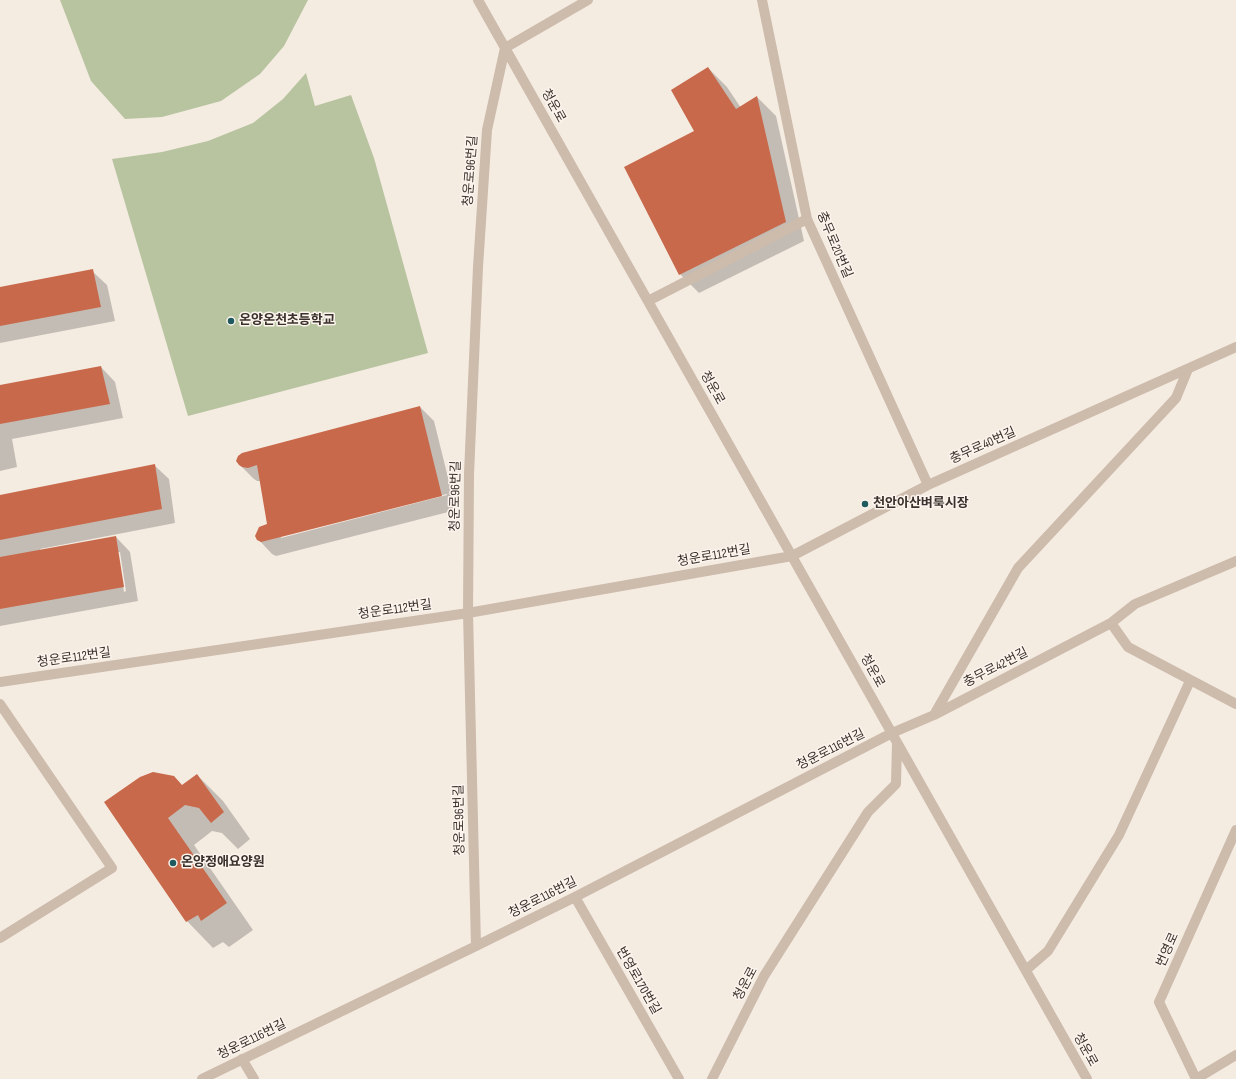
<!DOCTYPE html>
<meta charset="utf-8">
<style>
body{margin:0}
canvas{display:block;background:#f4ebe1}
</style>
<canvas width="1236" height="1079"></canvas>
<script>
const ctx = document.querySelector('canvas').getContext('2d');
ctx.lineJoin = 'round';
function fill(path, color) {
  ctx.fillStyle = color;
  ctx.fill(path, 'evenodd');
}
function toPath(rows) {
  const path = new Path2D();
  for (const r of rows) {
    path.moveTo(r[0], r[1]);
    for (let i = 2; i < r.length; i += 2) path.lineTo(r[i], r[i + 1]);
  }
  return path;
}
function stroke(path, color, width, dash) {
  ctx.strokeStyle = color;
  ctx.lineWidth = width;
  ctx.lineCap = dash ? 'butt' : 'round';
  ctx.setLineDash(dash || []);
  ctx.stroke(path);
}
function write(font, color, halo, rows, align = 'center') {
  ctx.font = font + ' "Sofia Sans Condensed","Noto Sans KR",sans-serif';
  ctx.lineWidth = 3;
  ctx.setLineDash([]);
  ctx.textBaseline = 'middle';
  ctx.strokeStyle = halo;
  ctx.fillStyle = color;
  for (const [text, x, y, turn = 0] of rows) {
    ctx.save();
    ctx.translate(x, y);
    ctx.rotate((+turn || 0) * Math.PI / 180);
    ctx.textAlign = isNaN(turn) ? turn : align;
    if (halo) ctx.strokeText(text, 0, 0);
    ctx.fillText(text, 0, 0);
    ctx.restore();
  }
}
fill(toPath([
 [60,0,308,0,284,46,260,74,221,101,162,117,125,119,91,81],
 [306,73,315,106,351,95,374,158,428,353,188,416,112,159,162,152,208,141,253,123,283,99]
]), '#b8c4a0');
fill(toPath([
 [708,68,727,87,741,108,757,97,776,116,804,241,699,293,680,274,695,131],
 [92,271,107,285,115,321,0,343,0,288],
 [101,367,115,382,123,418,12,439,17,467,0,471,0,386],
 [420,407,434,421,456,510,276,556,272,554,258,539,268,524,261,481,257,481,254,479,239,464],
 [447,494,447,495,281,538,281,536],
 [154,465,169,479,175,523,40,549,41,551,116,537,130,552,138,601,0,626,0,496],
 [118,552,120,552,126,591,124,592],
 [197,775,223,801,250,839,238,849,222,833,212,831,194,845,253,930,229,947,223,942,213,948,187,921,106,802,182,786]
]), '#0003');
fill(toPath([
 [708,67,736,109,757,96,786,222,679,275,624,167,694,131,671,90],
 [93,269,101,307,0,326,0,287],
 [101,366,110,404,0,424,0,385],
 [420,406,442,496,265,541,261,542,257,540,255,536,259,527,267,524,257,465,248,468,242,467,239,465,236,461,238,456,242,453],
 [155,464,162,509,0,540,0,495],
 [116,536,124,587,0,609,0,557],
 [153,772,174,776,182,785,197,774,224,812,211,823,199,808,185,805,168,818,227,903,201,921,198,915,186,922,104,802,140,777]
]), '#c8694b');
stroke(toPath([
 [478,0,1087,1079],
 [762,0,807,219,928,485],
 [648,301,807,219],
 [1111,623,1128,647,1236,704],
 [0,682,468,613,792,556,928,485,1236,347],
 [0,704,112,868,0,938],
 [934,715,1018,568,1176,398,1188,369],
 [575,897,679,1079],
 [476,946,468,613,469,474,478,267,487,130,505,48,588,0],
 [1026,970,1048,951,1119,835,1190,681],
 [242,1059,254,1079],
 [202,1079,476,946,575,897,892,733,934,715,1111,623,1135,604,1236,561],
 [712,1079,764,976,868,812,896,784,897,743],
 [1196,1079,1159,1002,1236,830]
]), '#cdbbac', 10);
stroke(toPath([
 [1196,1079,1236,1055]
]), '#cdbbac', 10);
for (const [x, y, r, color] of [
 [231,321,4,"#1f5a5e"],
 [865,504,4,"#1f5a5e"],
 [173,863,4,"#1f5a5e"]
]) {
  const dot = new Path2D();
  dot.arc(x, y, r, 0, 2 * Math.PI);
  ctx.fillStyle = color;
  ctx.fill(dot);
  stroke(dot, '#fbf5ee', 1.5);
}
write('13px', '#3b302b', '#fbf5ee', [
 ["청운로",553,106,61],
 ["청운로96번길",471,171,-86],
 ["충무로20번길",834,245,67],
 ["청운로",712,388,61],
 ["충무로40번길",983,446,-24],
 ["청운로96번길",456,496,-89],
 ["청운로112번길",714,556,-10],
 ["청운로112번길",395,610,-8],
 ["청운로112번길",74,658,-8],
 ["충무로42번길",996,668,-27],
 ["청운로",872,671,61],
 ["청운로116번길",831,750,-27],
 ["청운로96번길",460,820,-91],
 ["청운로116번길",543,898,-27],
 ["번영로",1168,950,-66],
 ["번영로170번길",638,981,60],
 ["청운로",746,984,-62],
 ["청운로116번길",252,1040,-26],
 ["청운로",1085,1050,61]
]);
write('bold 13px', '#3b302b', '#fbf5ee', [
 ["온양온천초등학교",239,321],
 ["천안아산벼룩시장",873,504],
 ["온양정애요양원",181,863]
], 'left');
</script>
